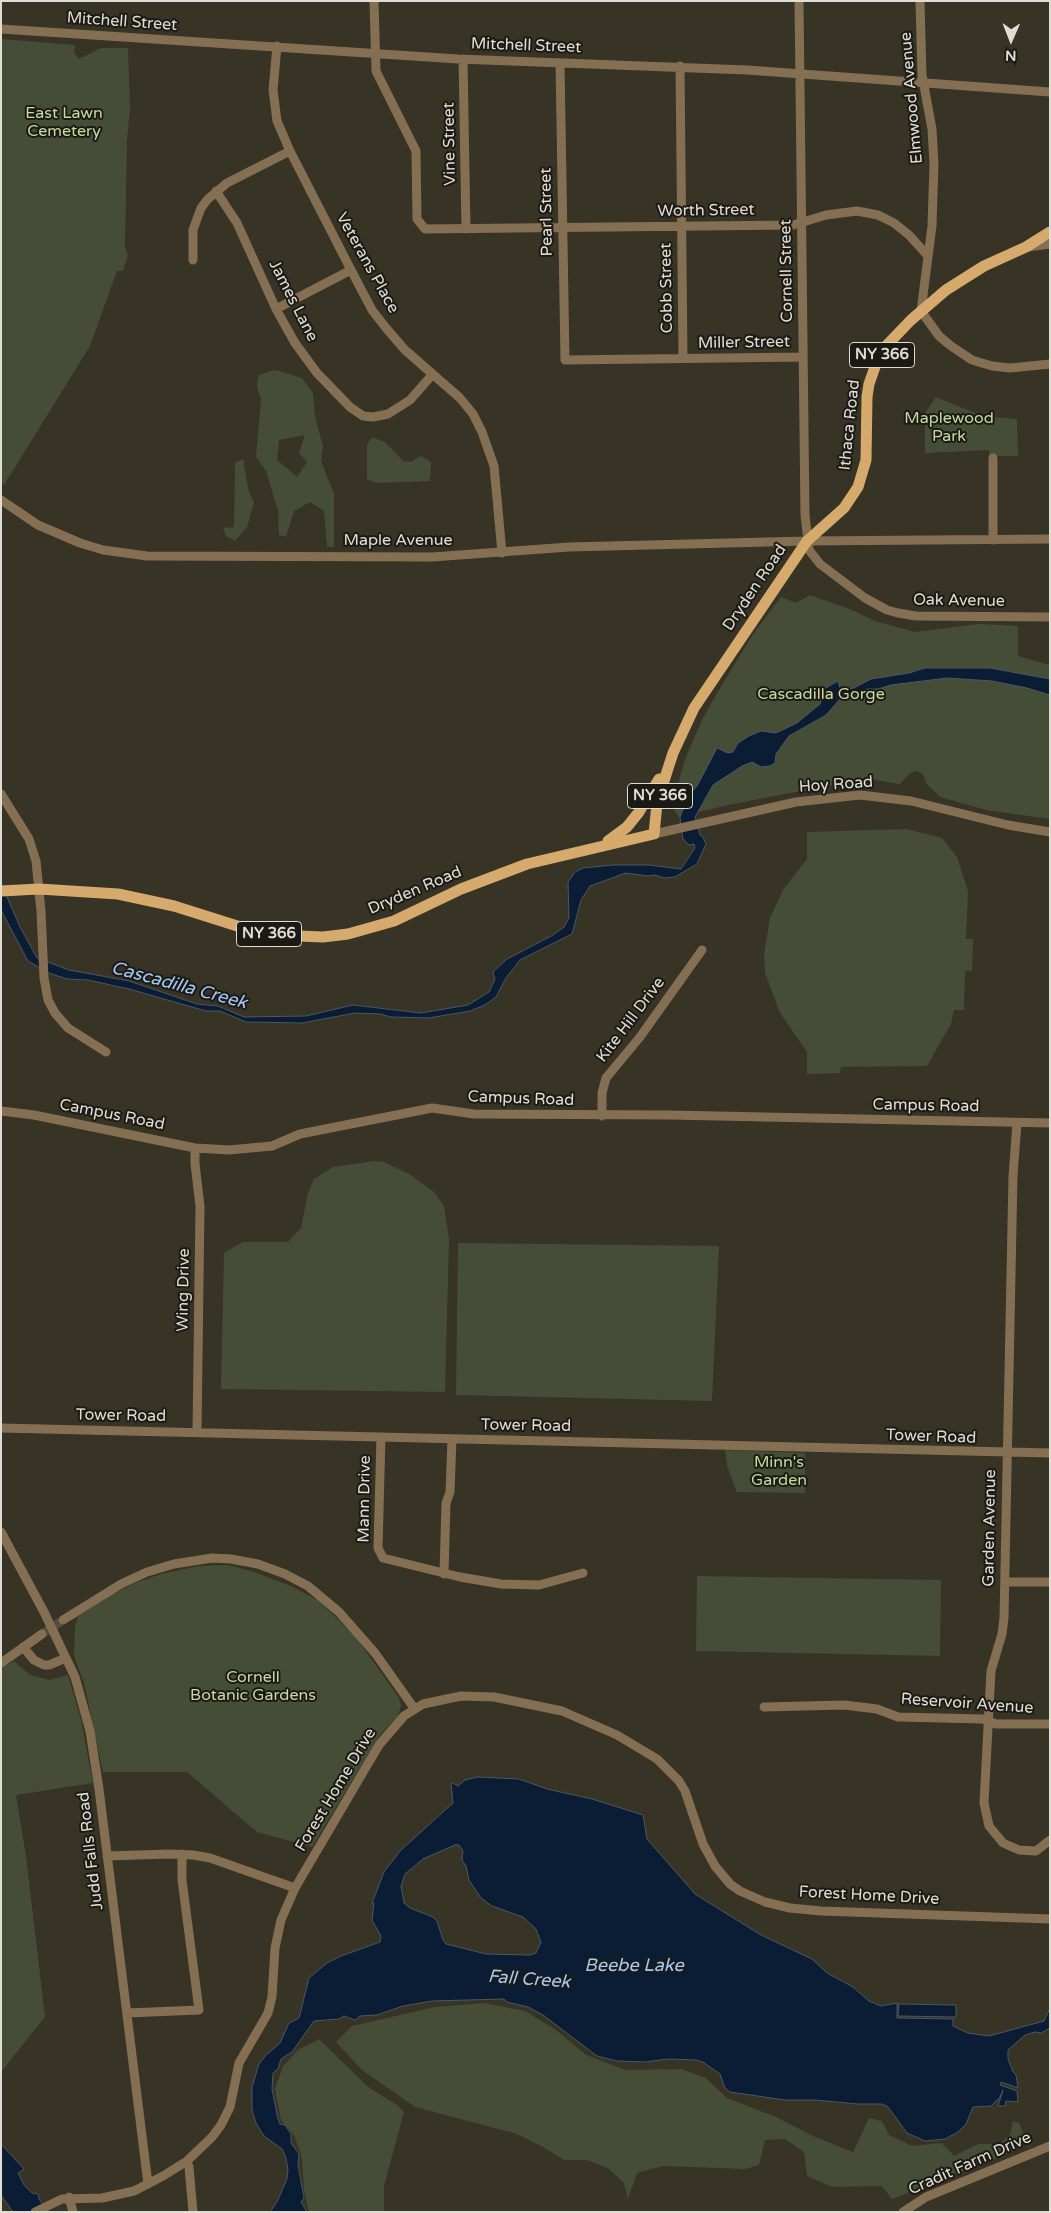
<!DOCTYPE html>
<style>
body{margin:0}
#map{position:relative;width:1051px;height:2213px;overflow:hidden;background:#373325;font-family:"Varela Round",sans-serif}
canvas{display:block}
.frame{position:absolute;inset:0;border:2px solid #e0ddd5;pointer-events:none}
.north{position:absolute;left:986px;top:15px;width:50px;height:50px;-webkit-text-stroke:4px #1c1a14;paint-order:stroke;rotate:181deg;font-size:14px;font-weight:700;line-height:20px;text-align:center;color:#e0ddd5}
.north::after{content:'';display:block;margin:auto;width:18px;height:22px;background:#e0ddd5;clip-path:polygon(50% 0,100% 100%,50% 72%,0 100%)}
</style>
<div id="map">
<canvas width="1051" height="2213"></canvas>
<div class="frame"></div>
<div class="north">N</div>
</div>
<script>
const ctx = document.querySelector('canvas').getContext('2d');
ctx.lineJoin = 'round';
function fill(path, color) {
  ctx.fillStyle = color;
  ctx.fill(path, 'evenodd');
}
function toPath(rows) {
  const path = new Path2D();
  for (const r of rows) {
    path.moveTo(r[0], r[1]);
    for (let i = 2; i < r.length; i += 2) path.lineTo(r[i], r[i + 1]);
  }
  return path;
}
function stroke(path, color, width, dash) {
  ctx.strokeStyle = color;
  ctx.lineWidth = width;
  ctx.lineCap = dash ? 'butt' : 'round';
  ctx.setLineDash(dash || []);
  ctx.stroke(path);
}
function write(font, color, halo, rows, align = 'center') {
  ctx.font = font + ' "Varela Round",sans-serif';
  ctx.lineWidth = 4;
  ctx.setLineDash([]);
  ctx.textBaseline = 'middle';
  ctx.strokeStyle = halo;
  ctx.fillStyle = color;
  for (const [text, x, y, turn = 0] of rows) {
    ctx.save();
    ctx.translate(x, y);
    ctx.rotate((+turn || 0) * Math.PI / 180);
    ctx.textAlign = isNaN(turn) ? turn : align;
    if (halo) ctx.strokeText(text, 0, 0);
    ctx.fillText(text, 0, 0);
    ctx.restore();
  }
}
fill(toPath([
 [1,39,75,45,74,53,79,59,101,48,128,48,130,108,127,141,125,247,128,255,123,271,117,271,90,346,4,485,1,483],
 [275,370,302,378,313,393,315,417,323,446,321,461,334,494,334,547,327,547,324,511,310,502,294,511,286,537,279,535,278,511,266,471,256,457,261,399,257,389,258,375],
 [305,435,299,453,307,462,297,477,277,460,279,440],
 [936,397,982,416,1017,419,1018,456,989,456,989,450,925,453,925,413],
 [372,437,385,442,403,461,411,462,421,456,431,462,430,481,376,483,367,479,367,445],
 [243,459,248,488,254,503,247,527,235,541,226,536,223,528,234,527,235,463],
 [810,595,852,610,875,621,915,632,979,624,1018,626,1018,656,1050,665,1050,819,986,810,940,797,926,783,923,774,917,771,910,773,900,784,868,779,853,781,728,805,679,817,675,812,673,803,685,759,702,720,719,690,753,634,781,597,796,603],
 [906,829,942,838,957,857,968,891,966,939,973,939,972,971,965,971,964,1010,954,1010,951,1024,927,1066,841,1067,840,1073,807,1074,807,1052,780,1013,765,973,764,954,770,918,783,890,807,859,807,832],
 [374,1161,384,1162,409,1174,434,1192,444,1206,449,1239,445,1392,221,1389,224,1253,243,1242,288,1242,301,1228,308,1193,314,1179,333,1167],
 [458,1243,719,1246,712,1401,456,1395],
 [725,1450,805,1453,805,1493,737,1492,727,1466],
 [228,1565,254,1572,291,1586,319,1601,355,1636,399,1698,401,1706,398,1716,379,1736,312,1847,257,1832,187,1772,103,1772,84,1683,74,1656,75,1627,78,1616,113,1594,135,1583,161,1574,199,1566],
 [697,1576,941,1580,940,1656,696,1651],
 [14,1661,30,1675,49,1680,68,1675,81,1720,93,1783,16,1795,26,1856,45,2017,1,2072,1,1668],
 [484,2003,525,2011,556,2030,586,2055,626,2070,681,2069,706,2078,727,2098,776,2117,815,2137,853,2152,869,2118,882,2121,889,2135,912,2146,942,2143,954,2156,978,2144,999,2144,1010,2135,1013,2121,1019,2123,1026,2139,1012,2151,994,2159,979,2160,970,2168,892,2199,882,2186,832,2187,807,2176,804,2152,785,2139,765,2140,759,2165,745,2169,663,2166,637,2173,628,2199,624,2183,608,2168,587,2160,564,2160,543,2147,517,2134,415,2107,362,2070,336,2042,352,2026,435,2007],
 [319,2039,368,2087,397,2105,404,2112,384,2186,384,2212,309,2212,304,2190,302,2158,294,2135,281,2120,275,2089,283,2066,298,2050]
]), '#464d37');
const water = toPath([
 [925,668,990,668,1050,679,1050,695,1027,688,992,681,947,678,891,685,878,689,867,689,840,699,826,715,789,736,776,754,775,763,770,766,761,767,752,762,742,766,713,785,695,817,700,835,703,837,706,844,697,864,675,877,664,878,655,875,648,876,626,873,590,886,581,900,572,934,520,960,506,978,496,997,485,1005,470,1011,429,1018,391,1017,380,1014,355,1013,302,1023,246,1022,220,1011,206,1011,129,989,88,980,67,979,49,973,28,961,1,910,1,883,20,927,37,958,69,970,129,981,197,1004,218,1006,244,1017,306,1016,353,1005,421,1013,468,1005,489,992,495,979,493,972,507,959,553,935,564,927,569,918,568,882,575,872,583,868,613,865,649,865,681,869,695,848,694,844,689,845,683,839,680,817,689,795,697,786,717,748,728,753,733,752,738,743,749,736,761,731,776,733,797,723,820,704,824,689,838,681,840,688,844,690,854,688,871,679,909,673,925,668],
 [478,1777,519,1779,547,1789,592,1799,643,1815,647,1839,695,1894,761,1935,812,1959,827,1973,853,1987,869,2001,881,2006,897,2003,897,2018,953,2019,953,2026,968,2033,989,2036,1044,2021,1050,2008,1050,2028,1041,2033,1035,2032,1025,2035,1008,2050,1008,2059,1013,2072,1016,2075,1018,2088,1001,2082,1000,2085,1017,2091,1018,2102,1006,2101,1005,2106,998,2106,1003,2090,1000,2097,991,2106,973,2107,966,2124,958,2132,945,2139,925,2141,907,2133,888,2107,882,2104,858,2104,815,2100,785,2100,730,2092,725,2088,720,2074,703,2062,696,2060,668,2059,645,2062,617,2061,597,2056,543,2015,528,2007,507,2002,504,1999,432,2001,403,2006,377,2015,360,2016,355,2020,344,2016,339,2019,314,2021,292,2052,281,2059,278,2069,273,2073,272,2089,278,2119,280,2124,285,2125,291,2134,291,2143,299,2154,298,2165,304,2198,301,2202,307,2212,270,2212,277,2202,287,2179,288,2170,286,2158,282,2149,264,2136,256,2123,252,2110,252,2087,259,2064,266,2055,280,2043,289,2023,299,2018,309,1978,327,1963,341,1956,380,1942,381,1936,372,1920,374,1903,372,1903,384,1872,401,1850,453,1803,451,1784,453,1783,458,1786,465,1780,478,1777],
 [455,1845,459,1845,463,1851,462,1860,466,1866,469,1880,481,1898,492,1906,523,1917,536,1929,541,1942,536,1953,530,1955,486,1954,446,1944,443,1940,437,1921,433,1917,410,1908,404,1903,401,1886,405,1874,423,1859,455,1845],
 [899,2004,956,2005,956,2017,898,2016,899,2004],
 [1,2144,24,2169,18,2173,24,2185,32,2193,38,2194,39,2199,49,2212,13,2212,1,2195,1,2144]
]);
fill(water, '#0b1d34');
stroke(water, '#4b5764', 1);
stroke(toPath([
 [42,1634,63,1620]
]), '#504c3f', 9, [9, 4.5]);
stroke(toPath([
 [374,1,376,71,416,151,417,219,425,229,793,225,826,215,857,211,878,215,894,223,909,235,928,256],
 [799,1,805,515,809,550,820,564,865,598,887,610,898,613,916,616,1050,617],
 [920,1,922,75,932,129,934,164,932,226,921,311,939,336,951,346,972,360,992,366,1010,368,1050,364],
 [1,29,458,59,747,70,1050,92],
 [277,46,273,90,277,121,290,151,351,270,372,310,386,328,405,350,460,398,473,414,482,432,494,466,502,553],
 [463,59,466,229],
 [560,63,565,360,803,357],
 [680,66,683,358],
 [216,191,237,223,276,309,295,343,317,373,350,407,363,416,373,417,388,414,410,400,432,375],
 [1027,247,1050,244],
 [193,260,193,230,201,208,208,199,227,183,290,151],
 [276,309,351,270],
 [993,458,993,540],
 [1,500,38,525,80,543,103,550,147,556,432,557,569,547,807,541,1050,539],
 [1,794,29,839,36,861,41,911,44,978,48,1000,55,1013,68,1028,106,1052],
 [654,834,796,802,860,795,911,801,1008,825,1050,832],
 [1,1111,34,1115,195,1148,229,1150,272,1146,300,1134,432,1108,474,1114,670,1115,1050,1123],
 [602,1116,602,1093,606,1078,640,1037,702,950],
 [1017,1123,1013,1176,1004,1618,1002,1634,991,1671,984,1803,989,1826,1003,1843,1019,1850,1036,1851,1050,1840],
 [195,1148,195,1164,200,1206,197,1432],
 [1,1428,1050,1453],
 [381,1437,378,1548,383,1558,460,1577,501,1584,539,1585,583,1573],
 [1,1532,44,1612,75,1677,90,1731,99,1789,148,2184],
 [444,1574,446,1503,450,1492,452,1439],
 [1005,1582,1050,1582],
 [63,1620,121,1584,147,1572,174,1564,212,1558,231,1559,258,1564,285,1574,308,1586,339,1612,375,1653,414,1708],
 [23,1647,34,1660,44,1665,49,1665,66,1658],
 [1,1663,42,1634],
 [764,1707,844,1705,877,1709,898,1717,983,1719,996,1724,1050,1724],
 [107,1856,169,1854,193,1855,210,1858,295,1888],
 [127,2013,199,2010,182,1880,182,1854],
 [187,2161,189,2167,193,2212],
 [69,2197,73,2212],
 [35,2212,62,2199,102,2198,134,2191,163,2176,187,2161,212,2137,221,2125,230,2107,239,2063,268,2013,272,1997,275,1948,281,1920,295,1888,379,1745,404,1716,423,1704,461,1696,494,1697,562,1711,617,1735,657,1759,679,1781,685,1791,703,1844,715,1866,730,1884,740,1891,765,1902,790,1908,821,1911,1050,1919],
 [903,2212,926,2197,1050,2146]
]), '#856f52', 9);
stroke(toPath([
 [608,841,627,827,639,812,659,779],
 [1,891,39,889,118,894,174,906,250,930,275,935,323,937,348,934,394,921,461,889,527,864,654,834,657,804,663,784,673,753,694,708,807,541,844,508,858,487,866,460,867,397,869,384,876,364,886,346,911,320,946,290,984,266,1026,247,1050,232]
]), '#d6aa6d', 11);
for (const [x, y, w] of [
 [882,355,65],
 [660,796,65],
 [269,934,65]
]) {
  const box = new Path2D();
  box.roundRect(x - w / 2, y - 12.5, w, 25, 4);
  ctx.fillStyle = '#1c1a14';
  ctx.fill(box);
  stroke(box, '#e0ddd5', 1);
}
write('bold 15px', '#e0ddd5', null, [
 ["NY 366",882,355],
 ["NY 366",660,796],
 ["NY 366",269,934]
]);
write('16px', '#e0ddd5', '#1c1a14', [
 ["Mitchell Street",122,22,4],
 ["Mitchell Street",526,46,2],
 ["Elmwood Avenue",912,98,-95],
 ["Vine Street",450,144,-91],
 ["Worth Street",706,211,-1],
 ["Pearl Street",547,212,-91],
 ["Veterans Place",367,263,61],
 ["Cornell Street",787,271,-91],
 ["Cobb Street",667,288,-91],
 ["James Lane",293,301,63],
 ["Miller Street",744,343,-1],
 ["Ithaca Road",850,425,-84],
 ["Maple Avenue",398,541],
 ["Dryden Road",755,588,-56],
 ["Oak Avenue",959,601,1],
 ["Hoy Road",836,785,-4],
 ["Dryden Road",415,891,-23],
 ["Kite Hill Drive",631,1020,-53],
 ["Campus Road",521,1099,2],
 ["Campus Road",926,1106,1],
 ["Campus Road",112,1115,11],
 ["Wing Drive",184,1290,-89],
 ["Tower Road",121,1416,1],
 ["Tower Road",526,1426,1],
 ["Tower Road",931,1437,2],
 ["Mann Drive",365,1499,-89],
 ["Garden Avenue",990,1528,-89],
 ["Reservoir Avenue",967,1704,4],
 ["Forest Home Drive",336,1790,-59],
 ["Judd Falls Road",91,1851,-97],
 ["Forest Home Drive",869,1896,3],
 ["Cradit Farm Drive",970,2164,-24]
]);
write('16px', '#c8da9f', '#1c1a14', [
 ["East Lawn",64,114],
 ["Cemetery",64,132],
 ["Maplewood",949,419],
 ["Park",949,437],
 ["Cascadilla Gorge",821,695],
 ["Minn's",779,1463],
 ["Garden",779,1481],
 ["Cornell",253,1678],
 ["Botanic Gardens",253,1696]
]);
write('italic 18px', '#a3c9fb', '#1c1a14', [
 ["Cascadilla Creek",179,986,15],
 ["Beebe Lake",634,1966],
 ["Fall Creek",529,1980,4]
]);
</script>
